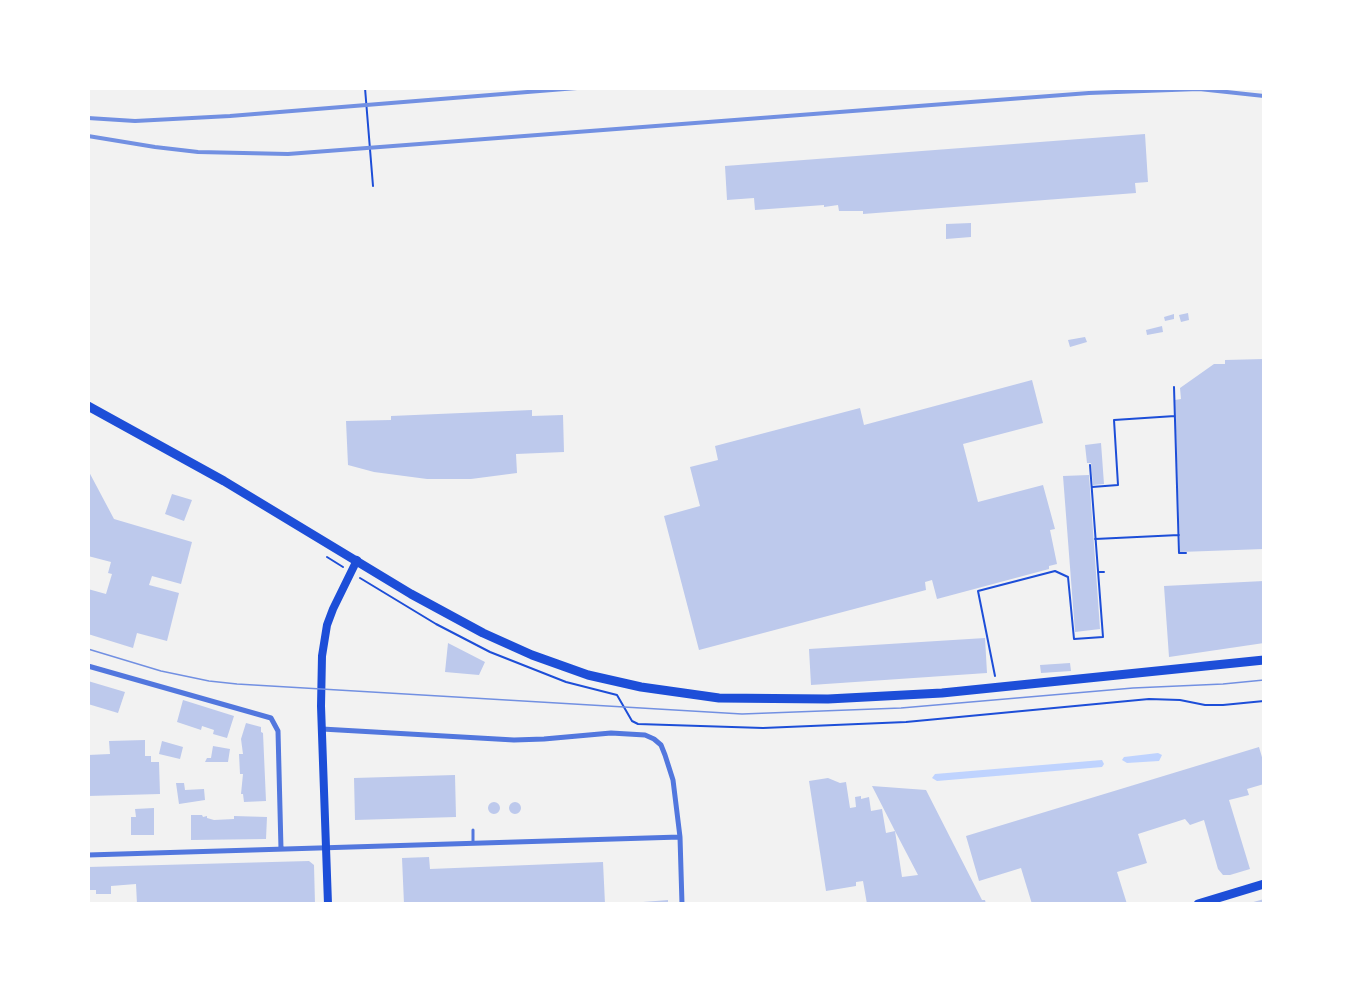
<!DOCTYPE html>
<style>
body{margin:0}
#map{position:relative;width:1352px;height:992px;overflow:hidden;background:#f2f2f2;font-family:"PT Sans",sans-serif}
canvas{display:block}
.frame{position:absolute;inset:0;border:90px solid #fff;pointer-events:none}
</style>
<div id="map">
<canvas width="1352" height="992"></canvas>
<div class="frame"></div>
</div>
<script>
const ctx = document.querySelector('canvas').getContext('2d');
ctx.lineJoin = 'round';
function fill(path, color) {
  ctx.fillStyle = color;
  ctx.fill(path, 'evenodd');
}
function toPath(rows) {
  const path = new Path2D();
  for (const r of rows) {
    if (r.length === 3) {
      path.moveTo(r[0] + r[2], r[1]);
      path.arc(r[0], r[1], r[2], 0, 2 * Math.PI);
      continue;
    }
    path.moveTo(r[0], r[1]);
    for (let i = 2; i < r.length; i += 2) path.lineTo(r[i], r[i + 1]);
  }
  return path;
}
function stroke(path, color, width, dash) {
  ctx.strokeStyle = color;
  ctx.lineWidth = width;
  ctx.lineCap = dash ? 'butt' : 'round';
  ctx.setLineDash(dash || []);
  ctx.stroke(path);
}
fill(toPath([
 [1158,753,1162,755,1159,761,1127,763,1122,760,1124,757],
 [1102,760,1104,764,1102,767,937,781,932,778,935,774]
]), '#bfd3fe');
fill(toPath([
 [1145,134,1148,182,1135,183,1136,193,863,214,863,211,839,211,838,205,824,207,824,205,755,210,754,198,727,200,725,166],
 [971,223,971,237,946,239,946,224],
 [1188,313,1189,320,1181,322,1179,315],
 [1174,314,1174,319,1165,321,1164,317],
 [1162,326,1163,332,1147,335,1146,330],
 [1085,337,1087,342,1070,347,1068,340],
 [1264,359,1264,549,1180,552,1175,400,1181,399,1180,388,1214,364,1225,364,1225,360],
 [1032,380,1043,423,963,444,978,502,1043,485,1055,529,1050,530,1057,564,1049,566,1049,569,937,599,932,580,925,582,926,590,699,650,664,516,700,506,690,467,718,460,715,446,860,408,864,425],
 [532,410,532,416,563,415,564,452,516,454,517,473,471,479,427,479,374,472,348,465,346,421,391,420,391,416],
 [1101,443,1104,484,1093,485,1091,463,1087,463,1085,445],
 [88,470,114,519,192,542,181,584,152,576,149,585,179,593,167,641,137,633,133,648,88,634,88,589,106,594,112,574,108,573,111,562,88,556],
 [1089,475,1100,629,1075,632,1063,476],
 [172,494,192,500,184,521,165,514],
 [1264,581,1264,643,1169,657,1164,586],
 [985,638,987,673,811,685,809,649],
 [448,643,485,662,479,675,445,672],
 [1070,663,1071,671,1041,673,1040,665],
 [88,681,125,692,118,713,88,704],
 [183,700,234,716,227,738,213,734,214,730,202,726,201,730,177,722],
 [246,723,261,727,261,732,263,733,266,801,244,802,243,794,241,794,243,774,240,774,239,754,243,754,241,739],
 [145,740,145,756,151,756,151,762,159,762,160,794,88,796,88,755,110,754,109,741],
 [162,741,183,747,180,759,159,754],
 [213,746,230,749,228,762,205,762,207,758,211,758],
 [1259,747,1264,764,1264,784,1247,789,1249,795,1229,800,1250,869,1230,875,1223,875,1218,869,1204,820,1190,825,1185,819,1138,834,1147,863,1117,872,1127,904,1032,904,1021,868,979,881,966,836],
 [455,775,456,817,355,820,354,778],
 [828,778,840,783,846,782,850,808,856,807,855,797,861,796,861,799,869,797,871,811,882,809,886,833,895,831,872,786,926,790,982,900,985,900,986,904,867,904,863,881,856,882,856,886,826,891,809,781],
 [895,831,918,875,902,877],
 [176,783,184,783,185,790,204,789,205,800,179,804],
 [494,808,6],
 [515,808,6],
 [154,808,154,835,131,835,131,817,136,817,135,809],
 [191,815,202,815,203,817,207,816,207,818,214,820,234,819,234,816,267,817,266,839,191,840],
 [429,857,430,869,603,862,605,904,404,904,402,858],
 [309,861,314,865,315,904,137,904,136,884,111,886,111,894,96,894,96,890,88,890,88,867],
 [1264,899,1264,904,1250,904,1250,903],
 [668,900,668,904,643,904,643,902]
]), '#bdc9ec');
stroke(toPath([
 [365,88,373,186],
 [1174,387,1179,553,1186,553],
 [1092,487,1118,485,1114,420,1175,416],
 [1095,539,1179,535],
 [327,557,343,567],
 [1098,572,1104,572],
 [360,578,436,624,490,652,566,682,617,695,632,721,638,724,763,728,906,722,1149,699,1180,700,1205,705,1223,705,1264,701],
 [995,676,978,591,1055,571,1068,577,1074,639,1103,637,1090,465]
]), '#1d4ed8', 2);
stroke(toPath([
 [473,830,473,843]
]), '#5277de', 3);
stroke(toPath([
 [88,666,271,718,278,731,281,849],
 [322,729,514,740,544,739,611,733,645,735,654,739,661,745,665,755,673,780,680,837,682,904],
 [88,855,680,837]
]), '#5277de', 5);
stroke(toPath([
 [328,904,321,706,322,656,327,625,333,609,357,560]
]), '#1d4ed8', 8);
stroke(toPath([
 [88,406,224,481,411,594,483,633,532,655,588,675,641,687,719,698,828,699,942,693,1264,660],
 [1198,904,1264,884]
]), '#1d4ed8', 9);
stroke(toPath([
 [88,649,161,671,209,681,237,684,742,714,901,708,1133,688,1223,684,1264,680]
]), '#7290e2', 1.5);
stroke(toPath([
 [88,118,135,121,230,116,577,88],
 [88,136,155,147,198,152,288,154,1089,93,1199,89,1264,96]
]), '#7290e2', 4);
</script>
